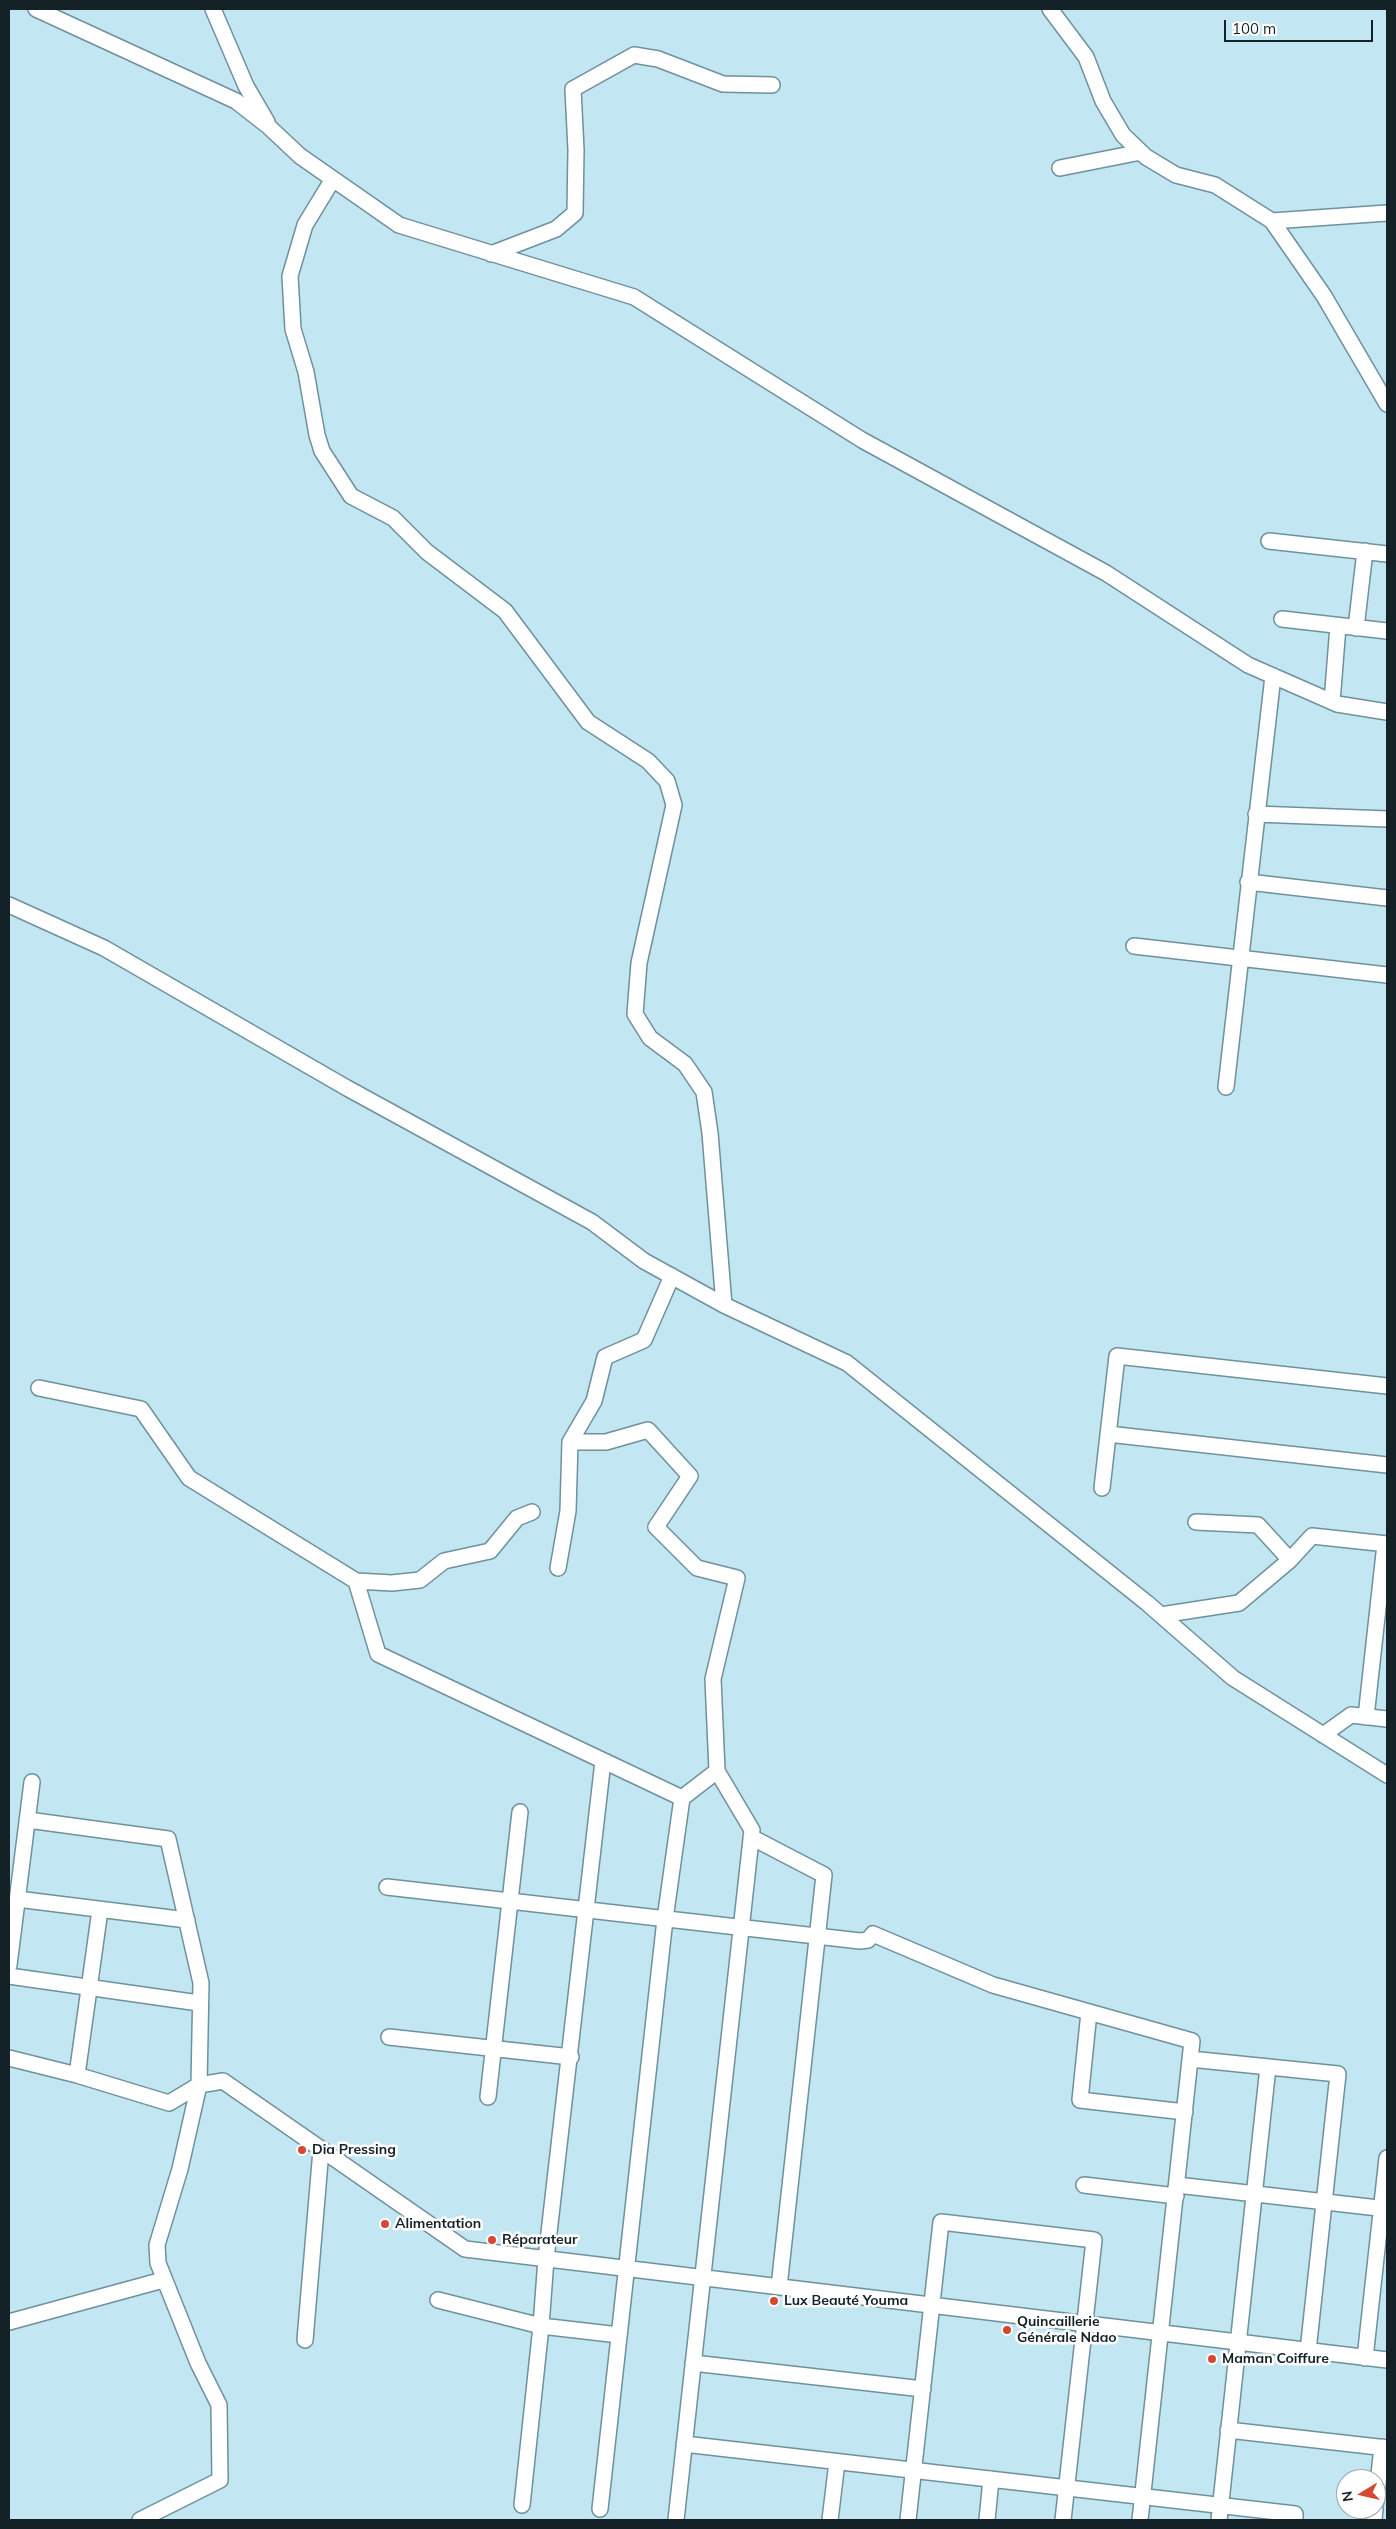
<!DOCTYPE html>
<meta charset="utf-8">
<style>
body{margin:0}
#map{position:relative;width:1396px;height:2529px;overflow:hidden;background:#c2e6f2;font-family:Mulish,sans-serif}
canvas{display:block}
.frame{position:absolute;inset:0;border:10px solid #142126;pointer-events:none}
.north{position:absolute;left:1336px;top:2469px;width:50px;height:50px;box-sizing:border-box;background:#fff;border:1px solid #a1a6a8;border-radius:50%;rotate:261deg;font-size:14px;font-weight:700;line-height:20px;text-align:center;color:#142126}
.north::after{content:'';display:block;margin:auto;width:18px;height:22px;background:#d54934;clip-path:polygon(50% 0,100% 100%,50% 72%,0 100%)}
.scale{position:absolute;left:1224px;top:20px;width:149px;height:22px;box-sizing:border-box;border:2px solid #142126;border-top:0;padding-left:6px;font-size:15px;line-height:18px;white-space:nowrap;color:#142126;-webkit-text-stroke:4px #fff;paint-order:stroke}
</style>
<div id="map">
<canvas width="1396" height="2529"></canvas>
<div class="frame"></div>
<div class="north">N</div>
<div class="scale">100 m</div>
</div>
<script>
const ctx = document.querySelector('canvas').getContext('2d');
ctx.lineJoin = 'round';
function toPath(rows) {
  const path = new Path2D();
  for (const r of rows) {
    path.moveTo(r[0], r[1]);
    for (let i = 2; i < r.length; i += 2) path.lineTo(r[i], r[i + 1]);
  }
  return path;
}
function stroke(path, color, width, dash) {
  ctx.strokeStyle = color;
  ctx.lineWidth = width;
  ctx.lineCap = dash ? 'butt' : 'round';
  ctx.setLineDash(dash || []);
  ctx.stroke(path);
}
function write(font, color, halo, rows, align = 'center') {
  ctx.font = font + ' Mulish,sans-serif';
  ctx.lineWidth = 5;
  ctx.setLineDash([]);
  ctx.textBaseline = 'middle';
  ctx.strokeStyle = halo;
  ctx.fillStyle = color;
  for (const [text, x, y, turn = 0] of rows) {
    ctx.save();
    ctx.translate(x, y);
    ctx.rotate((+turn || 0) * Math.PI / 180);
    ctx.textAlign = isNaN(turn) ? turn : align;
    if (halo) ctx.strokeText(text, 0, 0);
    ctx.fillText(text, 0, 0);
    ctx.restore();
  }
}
const minor = toPath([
 [36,9,236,101,268,126,300,156,399,225,634,297,862,440,1106,573,1248,665,1337,704,1387,712],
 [213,9,246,86,267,122],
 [1050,9,1086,57,1103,101,1123,135,1146,157,1176,175,1215,185,1272,221,1324,296,1387,404],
 [1060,168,1141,152],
 [333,179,305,225,290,276,293,329,306,372,317,435,322,451,351,496,393,518,427,552,505,611,588,722,648,761,667,781,674,805,639,963,635,1014,650,1038,685,1064,704,1092,710,1133,724,1305],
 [1272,221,1387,213],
 [491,254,556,229,575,213,576,150,573,89,634,55,658,59,723,84,772,85],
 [1269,541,1387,554],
 [1282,619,1387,631],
 [1356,628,1365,551],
 [1332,702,1338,626],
 [1256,814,1387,819],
 [1248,882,1387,898],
 [9,905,104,948,347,1088,592,1222,644,1261,724,1305,847,1363,1147,1603,1233,1678,1387,1775],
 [1134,946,1387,975],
 [1226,1087,1273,676],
 [39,1388,141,1409,189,1478,356,1581,378,1654,682,1798,717,1771,752,1830,676,2520],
 [1108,1434,1387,1465],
 [570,1442,606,1442,648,1430,690,1476,656,1527,697,1568,737,1578,713,1679,717,1771],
 [1102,1488,1117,1356,1387,1386],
 [1196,1522,1258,1525,1290,1560],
 [558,1568,568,1511,570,1442,594,1401,605,1357,644,1340,672,1276],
 [356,1581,392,1583,420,1580,444,1561,490,1551,517,1518,532,1512],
 [1161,1615,1239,1603,1290,1560,1312,1536,1387,1544],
 [1366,1717,1385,1544],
 [1323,1735,1351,1715,1387,1719],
 [28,1820,168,1839,201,1983,199,2085,180,2169,157,2245,158,2263,198,2363,219,2405,220,2480,140,2520],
 [751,1837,824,1875,779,2287],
 [387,1887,860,1941,868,1940,873,1934,993,1985,1192,2041,1140,2520],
 [17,1899,187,1920],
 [9,1965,32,1782],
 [9,1976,199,2003],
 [1089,2012,1080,2100,1185,2112],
 [389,2037,571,2057],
 [9,2058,77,2075,169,2103,199,2085,223,2081,465,2249,1387,2360],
 [1190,2059,1338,2074,1308,2351],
 [77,2075,100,1910],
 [488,2097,520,1812],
 [1084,2185,1176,2196],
 [1177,2185,1387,2209],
 [438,2300,541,2326,619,2335],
 [9,2322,163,2280],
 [305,2340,321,2150],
 [1365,2358,1387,2158],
 [693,2363,923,2389],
 [1228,2430,1387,2448],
 [684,2444,1295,2514,1295,2520],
 [1376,2502,1382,2447],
 [522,2505,541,2326,546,2259,603,1761],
 [600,2509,665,1919,682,1798],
 [830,2520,837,2462],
 [908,2520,941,2222,1094,2240,1063,2520],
 [987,2520,991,2479],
 [1219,2520,1268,2067],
 [1374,2520,1375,2509]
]);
stroke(minor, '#6f919b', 18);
stroke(minor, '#fff', 15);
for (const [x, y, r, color] of [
 [302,2150,5,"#d54934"],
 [385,2224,5,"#d54934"],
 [492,2240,5,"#d54934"],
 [774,2301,5,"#d54934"],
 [1007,2330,5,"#d54934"],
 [1212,2359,5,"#d54934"]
]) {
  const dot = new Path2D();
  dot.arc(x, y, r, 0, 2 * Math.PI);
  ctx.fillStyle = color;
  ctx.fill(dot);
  stroke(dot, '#fff', 2);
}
write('bold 14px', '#142126', '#fff', [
 ["Dia Pressing",312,2150],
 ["Alimentation",395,2224],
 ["Réparateur",502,2240],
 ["Lux Beauté Youma",784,2301],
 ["Quincaillerie",1017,2322],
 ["Générale Ndao",1017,2338],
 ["Maman Coiffure",1222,2359]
], 'left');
</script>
